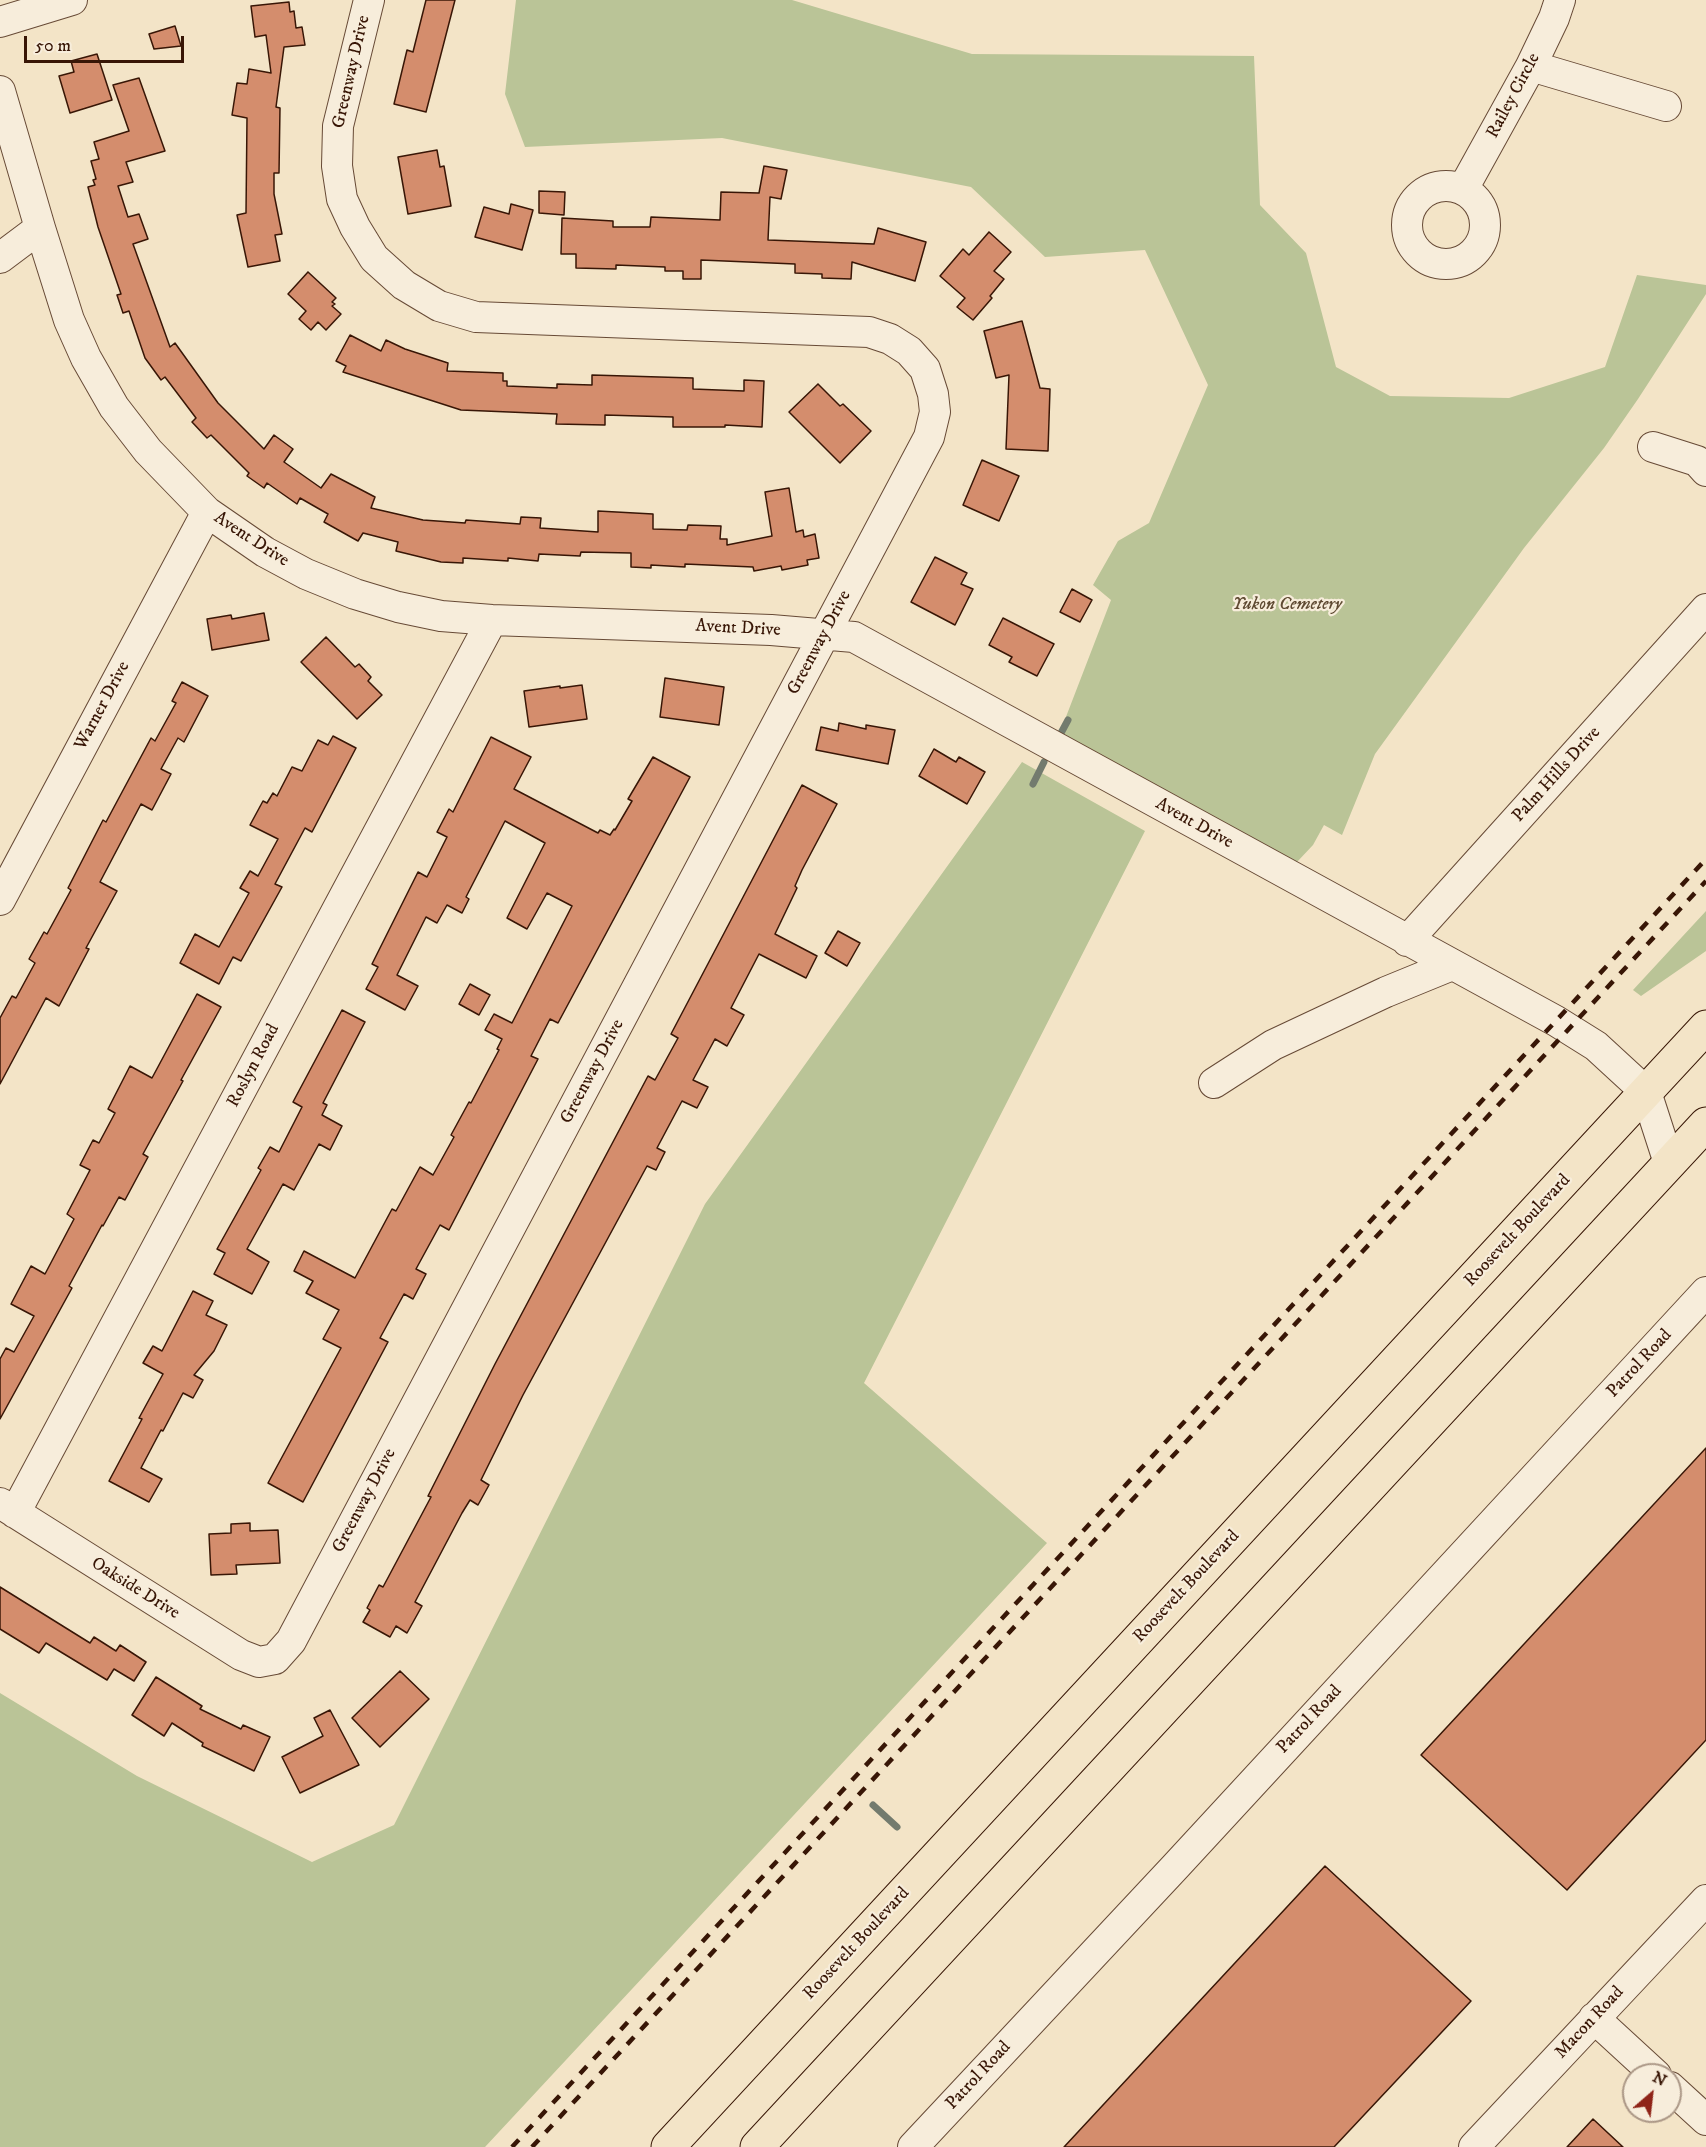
<!DOCTYPE html>
<style>
body{margin:0}
#map{position:relative;width:1706px;height:2147px;overflow:hidden;background:#f3e4c7;font-family:"IM FELL DW Pica",serif}
canvas{display:block}
.north{position:absolute;left:1622px;top:2063px;width:60px;height:60px;box-sizing:border-box;background:#f7eddb;border:2px solid #ab9786;border-radius:50%;rotate:28deg;font-size:16px;font-weight:700;line-height:24px;text-align:center;color:#381606}
.north::after{content:'';display:block;margin:auto;width:21px;height:27px;background:#8f2418;clip-path:polygon(50% 0,100% 100%,50% 72%,0 100%)}
.scale{position:absolute;left:24px;top:36px;width:160px;height:27px;box-sizing:border-box;border:3px solid #381606;border-top:0;padding-left:8px;font-size:18px;line-height:21px;white-space:nowrap;color:#381606;-webkit-text-stroke:4px #f7eddb;paint-order:stroke}
</style>
<div id="map">
<canvas width="1706" height="2147"></canvas>
<div class="north">N</div>
<div class="scale">50 m</div>
</div>
<script>
const ctx = document.querySelector('canvas').getContext('2d');
ctx.lineJoin = 'round';
function fill(path, color) {
  ctx.fillStyle = color;
  ctx.fill(path, 'evenodd');
}
function toPath(rows) {
  const path = new Path2D();
  for (const r of rows) {
    if (r.length === 3) {
      path.moveTo(r[0] + r[2], r[1]);
      path.arc(r[0], r[1], r[2], 0, 2 * Math.PI);
      continue;
    }
    path.moveTo(r[0], r[1]);
    for (let i = 2; i < r.length; i += 2) path.lineTo(r[i], r[i + 1]);
  }
  return path;
}
function stroke(path, color, width, dash) {
  ctx.strokeStyle = color;
  ctx.lineWidth = width;
  ctx.lineCap = dash ? 'butt' : 'round';
  ctx.setLineDash(dash || []);
  ctx.stroke(path);
}
function write(font, color, halo, rows, align = 'center') {
  ctx.font = font + ' "IM FELL DW Pica",serif';
  ctx.lineWidth = 4.5;
  ctx.setLineDash([]);
  ctx.textBaseline = 'middle';
  ctx.strokeStyle = halo;
  ctx.fillStyle = color;
  for (const [text, x, y, turn = 0] of rows) {
    ctx.save();
    ctx.translate(x, y);
    ctx.rotate((+turn || 0) * Math.PI / 180);
    ctx.textAlign = isNaN(turn) ? turn : align;
    if (halo) ctx.strokeText(text, 0, 0);
    ctx.fillText(text, 0, 0);
    ctx.restore();
  }
}
fill(toPath([
 [516,0,792,0,972,54,1254,56,1260,205,1306,253,1336,367,1390,396,1509,398,1605,367,1637,275,1706,285,1706,294,1638,399,1604,448,1524,548,1375,754,1342,835,1324,825,1313,845,1297,862,1059,735,1111,600,1093,585,1118,541,1149,523,1208,385,1145,250,1045,257,971,187,722,138,525,147,505,94],
 [1022,762,1145,831,864,1383,1047,1543,485,2147,0,2147,0,1693,137,1776,312,1862,394,1825,705,1204],
 [1706,911,1706,951,1641,996,1633,990]
]), '#bac497');
stroke(toPath([
 [1061,733,1068,720],
 [1033,784,1044,762],
 [873,1805,897,1827]
]), '#737b6e', 7);
const building = toPath([
 [426,0,455,0,426,112,394,104,407,50,413,52,426,0],
 [289,2,290,12,294,11,296,28,302,27,305,45,284,47,276,107,280,108,279,173,274,173,274,194,282,234,275,235,280,261,248,267,237,215,246,213,247,118,232,115,237,83,247,84,249,69,271,73,266,35,255,37,251,6,289,2],
 [175,26,181,46,154,49,149,34,175,26],
 [97,54,112,100,70,113,59,76,74,72,71,61,97,54],
 [139,78,165,151,126,162,133,182,118,186,128,217,139,214,148,239,133,244,170,347,175,343,218,403,264,449,274,435,293,449,284,462,321,488,331,474,375,497,371,508,423,520,465,523,466,520,520,524,521,517,541,518,540,528,598,532,598,511,653,514,653,529,687,530,688,525,721,526,720,539,727,539,727,545,772,536,765,492,789,488,796,532,803,530,804,537,815,534,819,558,807,560,808,565,782,570,781,566,754,571,753,567,685,564,685,567,651,565,651,568,631,567,631,553,581,552,580,556,539,554,538,561,508,558,508,561,463,558,463,563,441,562,396,551,398,542,363,533,358,541,324,522,328,514,300,498,297,504,267,483,264,488,247,476,249,473,211,435,207,438,192,422,196,418,165,377,161,380,145,358,129,311,123,313,117,295,121,294,98,227,88,187,95,185,93,180,96,179,91,161,99,159,94,142,129,131,113,85,139,78],
 [437,150,440,167,444,166,451,206,408,214,398,157,437,150],
 [764,166,787,170,781,199,770,197,768,240,874,244,878,228,926,242,915,281,852,262,851,279,822,278,822,274,795,273,795,264,701,260,701,279,683,279,683,271,665,271,665,267,616,265,616,269,576,268,576,254,561,254,562,218,613,221,613,227,650,227,651,217,720,220,721,192,759,193,764,166],
 [539,191,565,192,564,215,539,213,539,191],
 [511,204,533,210,522,250,475,237,484,207,509,214,511,204],
 [989,232,1011,252,994,271,1004,279,990,296,992,298,973,320,957,307,965,298,940,276,963,249,969,255,989,232],
 [308,272,336,298,332,302,335,304,332,306,341,314,326,330,318,322,311,330,299,319,306,311,288,294,308,272],
 [1022,321,1040,388,1050,389,1048,451,1006,449,1009,375,996,378,984,331,1022,321],
 [350,335,381,351,386,340,405,349,448,363,447,371,503,373,503,381,507,381,507,386,557,388,557,384,592,385,592,375,693,378,693,389,744,391,744,380,764,381,762,427,725,425,725,427,673,427,673,417,605,415,605,425,556,424,557,414,461,410,343,372,346,366,336,361,350,335],
 [818,384,840,406,843,404,871,431,840,463,789,412,818,384],
 [982,460,1019,476,999,521,963,505,982,460],
 [935,557,967,573,961,584,973,589,955,625,911,602,935,557],
 [1072,589,1092,600,1080,622,1060,612,1072,589],
 [264,613,269,640,212,650,207,619,231,615,232,619,264,613],
 [1003,618,1054,644,1037,676,1009,662,1012,657,989,645,1003,618],
 [326,637,355,667,359,664,371,677,368,681,382,695,357,719,301,662,326,637],
 [665,678,724,687,719,725,660,717,665,678],
 [182,682,208,696,184,742,178,738,161,769,171,774,152,810,141,804,100,882,117,891,86,948,89,949,59,1006,46,998,0,1084,0,1018,12,996,16,998,35,963,29,959,44,932,47,934,71,890,68,888,103,820,106,822,151,738,155,741,176,703,172,701,182,682],
 [582,685,587,719,529,727,524,691,560,686,560,688,582,685],
 [839,723,866,729,866,725,895,730,888,764,816,750,821,727,838,731,839,723],
 [333,736,356,748,312,832,305,828,275,884,282,887,241,961,233,957,219,984,180,963,195,934,219,947,249,893,240,888,250,871,258,876,278,839,250,825,263,801,267,803,273,793,277,796,292,767,302,771,318,740,328,745,333,736],
 [491,737,531,757,514,789,598,833,600,830,610,835,614,829,615,830,632,801,628,799,653,757,690,777,558,1023,550,1019,531,1056,538,1059,449,1230,440,1225,416,1269,426,1274,413,1299,404,1294,380,1338,388,1342,303,1502,268,1483,341,1348,323,1339,339,1310,306,1293,313,1281,294,1271,304,1251,355,1278,392,1209,396,1211,420,1167,433,1175,454,1137,451,1135,469,1102,471,1103,499,1050,497,1049,502,1039,485,1030,494,1014,512,1023,572,906,547,893,527,929,507,918,545,843,505,821,466,897,469,899,462,913,447,905,437,923,426,917,397,975,418,986,405,1010,366,989,378,967,372,964,418,872,427,877,447,837,437,832,449,809,453,812,491,737],
 [934,749,956,762,959,757,985,772,967,804,919,776,934,749],
 [802,785,837,804,802,870,795,886,797,888,775,934,817,956,806,978,759,954,731,1008,744,1015,727,1046,715,1039,693,1080,708,1087,697,1108,682,1101,657,1148,665,1152,656,1170,647,1166,523,1395,481,1480,489,1485,478,1505,470,1500,462,1513,415,1602,422,1606,407,1633,396,1626,390,1637,363,1622,370,1610,367,1608,379,1585,383,1587,431,1497,428,1496,495,1364,648,1076,655,1080,678,1038,671,1034,802,785],
 [838,931,860,943,847,966,825,953,838,931],
 [470,984,490,995,479,1015,459,1004,470,984],
 [197,994,221,1007,181,1080,183,1081,143,1154,148,1157,125,1200,119,1197,103,1226,102,1225,69,1286,72,1288,0,1419,0,1359,6,1348,14,1352,34,1316,11,1304,31,1266,45,1274,74,1219,67,1214,90,1170,80,1165,93,1140,99,1143,115,1113,108,1109,130,1066,152,1078,197,994],
 [342,1010,365,1022,323,1103,327,1105,322,1115,342,1126,330,1150,319,1144,294,1190,283,1184,247,1249,269,1262,252,1294,214,1274,225,1253,217,1249,261,1170,258,1168,270,1147,279,1152,302,1107,293,1102,342,1010],
 [193,1291,213,1301,206,1315,227,1325,214,1351,194,1375,203,1380,193,1398,183,1393,163,1431,161,1430,141,1468,162,1479,149,1502,109,1481,142,1419,139,1418,163,1374,143,1363,153,1346,162,1351,193,1291],
 [1706,1448,1706,1740,1567,1890,1421,1755,1706,1448],
 [250,1523,250,1531,278,1530,280,1563,236,1565,237,1574,211,1575,209,1534,231,1533,231,1524,250,1523],
 [0,1587,90,1643,94,1637,116,1651,120,1645,146,1662,134,1681,114,1669,107,1680,46,1643,39,1653,0,1629,0,1587],
 [400,1671,429,1699,380,1747,352,1718,400,1671],
 [156,1677,202,1706,200,1709,241,1729,243,1725,270,1737,254,1771,202,1746,203,1743,172,1723,164,1736,132,1715,156,1677],
 [330,1710,359,1765,300,1793,282,1757,323,1736,314,1718,330,1710],
 [1325,1866,1471,2001,1334,2147,1064,2147,1325,1866],
 [1593,2119,1623,2147,1567,2147,1593,2119]
]);
fill(building, '#d48d6d');
stroke(building, '#381606', 1.5);
const minor = toPath([
 [0,22,72,0],
 [1531,66,1666,106],
 [0,91,40,228,69,320,86,358,114,407,148,451,207,512,265,552,306,574,355,594,398,607,441,616,492,620,771,630,854,637,1556,1021,1596,1046,1646,1092,1669,1163],
 [1446,225,39],
 [1463,189,1531,66,1554,18,1560,0],
 [0,258,40,228],
 [1653,447,1697,461,1706,471],
 [0,900,207,512],
 [1407,941,1706,609],
 [1214,1083,1273,1045,1386,992,1452,965],
 [0,1503,241,1655,259,1662,275,1659,291,1641,929,437,935,412,933,394,925,369,909,351,890,339,869,332,476,317,439,306,404,285,374,258,355,227,342,199,337,166,338,126,369,0],
 [15,1513,492,620],
 [1594,2018,1656,2075],
 [1670,2087,1706,2120],
 [913,2147,1175,1867,1706,1292],
 [1474,2147,1706,1900]
]);
const highway = toPath([
 [668,2147,1706,1027],
 [757,2147,1706,1124]
]);
stroke(minor, '#674a36', 32);
stroke(highway, '#381606', 35);
stroke(minor, '#f7eddb', 30);
stroke(highway, '#f3e4c7', 33);
stroke(toPath([
 [512,2147,1706,859],
 [532,2147,1706,881]
]), '#381606', 4.5, [10, 10]);
write('18px', '#381606', '#f7eddb', [
 ["Greenway Drive",352,72,-77],
 ["Railey Circle",1514,96,-62],
 ["Avent Drive",251,540,33],
 ["Avent Drive",738,629,3],
 ["Greenway Drive",820,643,-62],
 ["Warner Drive",103,706,-62],
 ["Palm Hills Drive",1557,775,-48],
 ["Avent Drive",1194,824,29],
 ["Roslyn Road",254,1066,-62],
 ["Greenway Drive",593,1072,-62],
 ["Roosevelt Boulevard",1518,1231,-47],
 ["Patrol Road",1640,1364,-47],
 ["Greenway Drive",365,1501,-62],
 ["Roosevelt Boulevard",1187,1587,-47],
 ["Oakside Drive",135,1589,32],
 ["Patrol Road",1310,1720,-47],
 ["Roosevelt Boulevard",857,1944,-47],
 ["Macon Road",1590,2023,-47],
 ["Patrol Road",979,2076,-47]
]);
write('italic 18px', '#5f4a32', '#f7eddb', [
 ["Yukon Cemetery",1287,605]
]);
</script>
